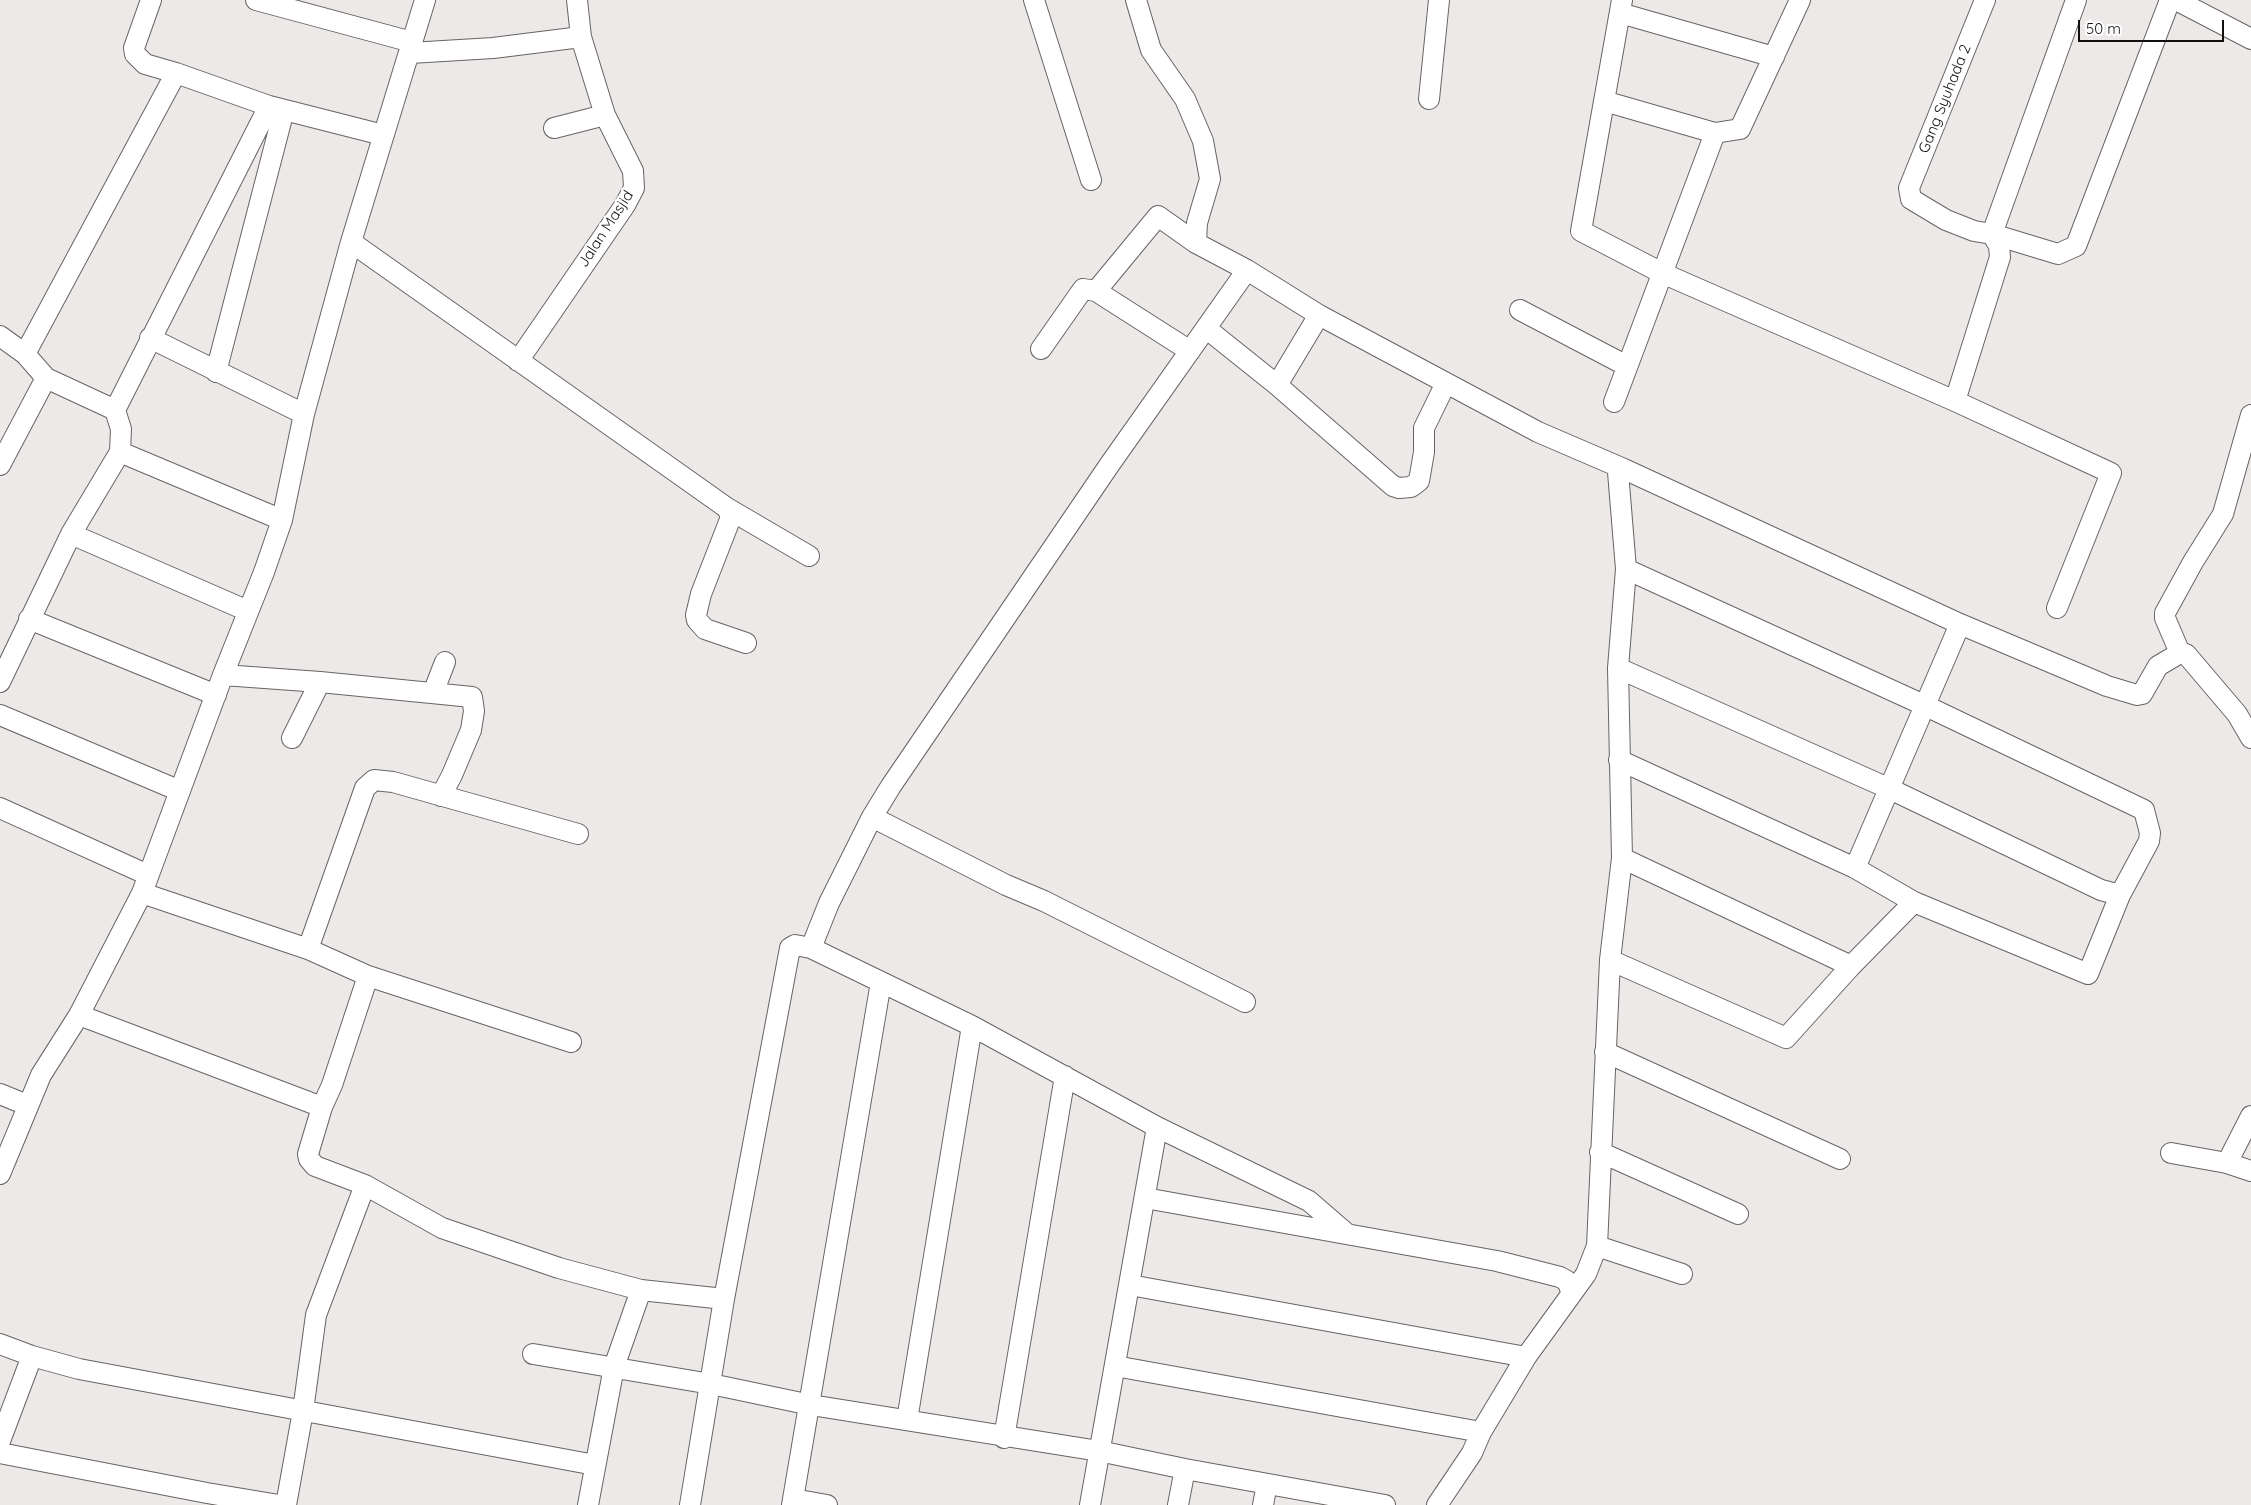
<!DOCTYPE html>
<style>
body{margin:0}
#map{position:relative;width:2251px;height:1505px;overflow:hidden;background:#ede9e8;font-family:Quicksand,sans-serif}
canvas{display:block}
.scale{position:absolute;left:2078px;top:20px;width:146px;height:22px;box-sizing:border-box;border:2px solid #11100f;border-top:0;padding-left:6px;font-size:15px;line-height:18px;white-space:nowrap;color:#11100f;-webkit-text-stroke:4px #fff;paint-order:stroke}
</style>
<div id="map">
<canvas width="2251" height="1505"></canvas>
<div class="scale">50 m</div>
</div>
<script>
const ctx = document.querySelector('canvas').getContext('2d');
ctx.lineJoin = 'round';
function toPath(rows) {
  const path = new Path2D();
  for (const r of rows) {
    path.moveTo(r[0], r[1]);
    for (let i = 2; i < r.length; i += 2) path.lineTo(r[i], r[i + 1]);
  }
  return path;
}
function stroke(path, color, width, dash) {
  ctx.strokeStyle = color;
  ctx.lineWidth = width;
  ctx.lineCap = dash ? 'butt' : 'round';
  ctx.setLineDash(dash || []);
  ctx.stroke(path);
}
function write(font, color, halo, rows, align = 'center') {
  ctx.font = font + ' Quicksand,sans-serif';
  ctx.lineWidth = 5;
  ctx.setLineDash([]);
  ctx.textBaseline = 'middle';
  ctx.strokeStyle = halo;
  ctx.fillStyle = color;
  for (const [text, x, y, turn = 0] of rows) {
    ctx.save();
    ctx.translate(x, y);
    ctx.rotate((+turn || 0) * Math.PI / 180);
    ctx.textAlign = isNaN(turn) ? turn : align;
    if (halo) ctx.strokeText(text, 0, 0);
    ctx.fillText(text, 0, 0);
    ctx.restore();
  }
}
const minor = toPath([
 [151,0,134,48,135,54,145,64,176,73,269,106,383,135],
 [256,0,412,42],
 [1034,0,1091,180],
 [1136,0,1151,50,1185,99,1203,141,1210,179,1197,223,1196,243],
 [1622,0,1581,231,1662,273,1955,401,2111,473,2057,608],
 [1985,0,1909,188,1911,199,1946,220,1974,231,1992,234,2076,0],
 [2176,0,2251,39],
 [1620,13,1774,57],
 [410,53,493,48,581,37],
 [1429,99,1439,0],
 [1604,101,1715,133],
 [554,128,605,115],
 [351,242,727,508,731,517,701,594,696,615,697,620,705,629,746,643],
 [1520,310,1627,366],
 [1207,329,1277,385,1319,315],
 [0,336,25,354,46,378,115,410,121,429,120,452,71,534,0,682],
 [150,338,304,414],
 [1041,349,1083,289,1096,291],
 [1190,351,1096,291,1158,216,1196,243,1247,270,1319,315,1538,432,1624,469,1960,624,2107,686,2137,695,2142,694,2158,666,2180,653,2186,654,2237,714,2251,738],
 [25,354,176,73],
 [518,361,625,205,634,188,633,171,605,115,581,37,577,0],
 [216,372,284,110],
 [1277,385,1393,486,1399,488,1411,487,1419,481,1424,452,1424,428,1446,383],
 [1955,401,2000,257,1999,246,1992,234,2058,254,2076,246,2170,0],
 [1614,402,1715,133,1740,129,1800,0],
 [115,410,269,106],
 [120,452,282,520],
 [0,465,46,378],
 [727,508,809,556],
 [71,534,248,611],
 [29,619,216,695],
 [2180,653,2165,618,2165,613,2193,562,2223,514,2251,415],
 [1618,668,1890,789,2101,890,2120,895],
 [223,675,320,682,472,697,474,711,471,730,452,775,441,796],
 [433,693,445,662],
 [0,715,180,791],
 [292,738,320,682],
 [1619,760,1855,868,1914,902,2088,974,2120,895,2149,841,2150,833,2144,810,1926,706,1626,569],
 [0,808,148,875],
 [872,817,1006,885,1044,901,1245,1002],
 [1622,858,1851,966],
 [1855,868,1960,624],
 [142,893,308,949,368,976,571,1042],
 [811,948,829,903,872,817,891,786,1110,464,1247,270],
 [308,949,365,788,374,780,393,782,578,834],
 [1610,960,1786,1038,1851,966,1914,902],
 [368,976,332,1085,322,1107,308,1154,309,1159,315,1166,365,1185,442,1228,559,1268,641,1290,724,1299],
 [79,1015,322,1107],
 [1605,1052,1840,1159],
 [0,1094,27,1105],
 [1600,1152,1738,1214],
 [2171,1153,2227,1163,2251,1171],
 [2227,1163,2251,1116],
 [0,1174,41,1075,79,1015,142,893,223,675,264,572,282,520,304,414,351,242,425,0],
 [1145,1198,1497,1261,1560,1277,1567,1281,1572,1293],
 [1597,1246,1682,1274],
 [1130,1285,1526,1357],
 [0,1344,32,1356,79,1369,595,1465],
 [533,1354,711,1384,811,1405,1099,1451,1185,1469,1385,1505],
 [1115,1366,1481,1432],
 [907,1420,972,1026],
 [1004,1438,1065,1076],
 [0,1441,32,1356],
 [0,1453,207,1493,279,1505],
 [793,1499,827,1505],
 [286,1505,303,1411,316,1315,365,1185],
 [588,1505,614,1367,641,1290],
 [690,1505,724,1299,790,948,795,945,811,948,972,1026,1157,1127,1309,1201,1346,1233],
 [792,1505,881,982],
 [1090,1505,1157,1127],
 [1178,1505,1185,1469],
 [1263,1505,1267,1484],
 [1437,1505,1472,1453,1481,1432,1526,1357,1586,1274,1597,1246,1610,960,1622,858,1618,668,1626,569,1618,472,1624,469]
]);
stroke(minor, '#686463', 22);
stroke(minor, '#fff', 20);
write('15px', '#11100f', '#fff', [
 ["Gang Syuhada 2",1945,99,-68],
 ["Jalan Masjid",606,229,-57]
]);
</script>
